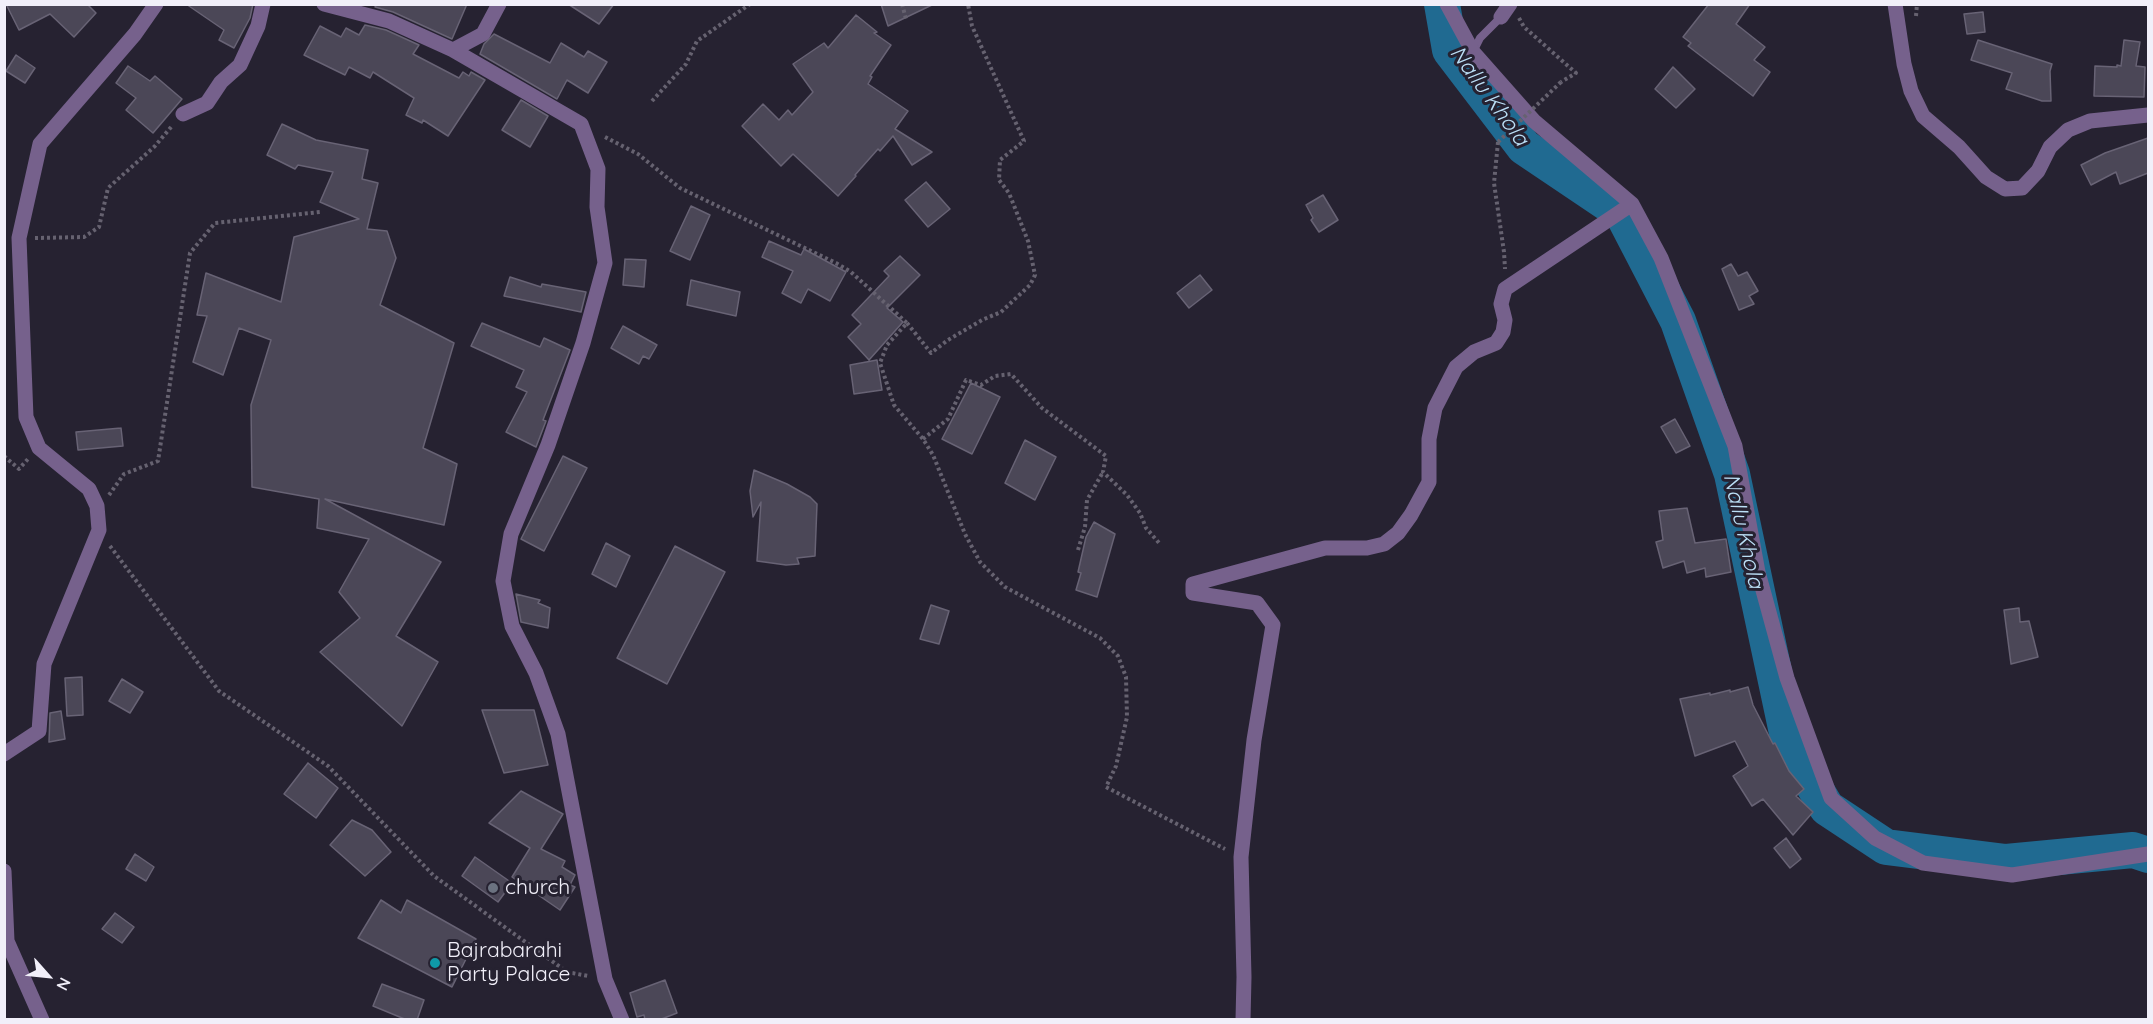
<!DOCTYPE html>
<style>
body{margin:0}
#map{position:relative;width:2153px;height:1024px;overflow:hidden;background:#262231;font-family:Quicksand,sans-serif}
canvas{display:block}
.frame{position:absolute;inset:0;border:6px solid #f1eff9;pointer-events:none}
.north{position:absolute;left:18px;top:946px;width:60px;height:60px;-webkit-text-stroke:4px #262231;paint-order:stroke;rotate:117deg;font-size:16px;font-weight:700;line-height:24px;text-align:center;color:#f1eff9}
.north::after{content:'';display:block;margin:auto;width:21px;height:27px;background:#f1eff9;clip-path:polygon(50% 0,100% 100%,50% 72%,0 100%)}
</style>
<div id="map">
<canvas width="2153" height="1024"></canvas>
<div class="frame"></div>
<div class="north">N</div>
</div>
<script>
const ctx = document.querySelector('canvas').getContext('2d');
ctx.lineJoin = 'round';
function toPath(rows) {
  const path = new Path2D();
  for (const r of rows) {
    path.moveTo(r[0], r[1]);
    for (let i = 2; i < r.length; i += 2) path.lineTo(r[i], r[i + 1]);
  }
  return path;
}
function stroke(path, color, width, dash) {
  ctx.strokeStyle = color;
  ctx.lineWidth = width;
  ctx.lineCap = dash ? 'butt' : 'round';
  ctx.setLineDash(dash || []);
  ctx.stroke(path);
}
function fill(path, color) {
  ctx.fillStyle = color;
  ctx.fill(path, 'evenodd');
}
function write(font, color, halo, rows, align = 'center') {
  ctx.font = font + ' Quicksand,sans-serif';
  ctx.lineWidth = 6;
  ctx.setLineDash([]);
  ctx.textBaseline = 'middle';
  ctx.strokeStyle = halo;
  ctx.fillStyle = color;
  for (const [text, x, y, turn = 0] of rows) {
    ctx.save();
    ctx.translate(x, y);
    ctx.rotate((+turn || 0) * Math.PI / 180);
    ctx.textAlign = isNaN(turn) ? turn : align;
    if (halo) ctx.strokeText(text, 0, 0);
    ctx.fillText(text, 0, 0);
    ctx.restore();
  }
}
stroke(toPath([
 [1442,4,1450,50,1524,147,1622,213,1678,321,1732,474,1790,747,1827,808,1886,847,2006,862,2133,850,2148,855]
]), '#206a91', 36);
const building = toPath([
 [6,4,87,4,96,13,74,37,50,14,19,30,6,4],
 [186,4,253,4,250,18,234,48,219,40,224,30,186,4],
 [377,4,467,4,452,39,393,12,375,7,377,4],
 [568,4,614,4,599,24,568,4],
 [881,4,934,4,888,26,881,4],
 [1709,4,1750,4,1736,24,1765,47,1754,60,1770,72,1753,96,1688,46,1691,43,1683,37,1709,4],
 [1983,12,1985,32,1967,34,1964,14,1983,12],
 [856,15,877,32,874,33,891,45,870,76,872,77,868,84,908,111,895,129,932,152,912,165,893,136,880,151,878,149,855,175,856,176,838,196,793,154,781,166,742,126,763,104,779,120,788,110,792,115,813,92,793,64,824,43,828,48,856,15],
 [365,25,386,30,419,45,413,54,459,78,463,72,469,76,471,72,485,80,448,136,423,120,422,123,406,115,414,98,373,72,370,78,349,67,345,75,304,55,320,26,341,37,346,28,359,35,365,25],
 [494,34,550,63,561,43,584,57,588,51,607,62,588,93,567,80,557,99,480,54,484,44,494,34],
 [1978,40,2052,64,2050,71,2051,101,2042,101,2006,89,2012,73,1971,60,1978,40],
 [2124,40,2140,42,2136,66,2145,67,2144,97,2094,96,2095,66,2117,67,2117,65,2121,66,2124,40],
 [16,55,35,68,25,83,6,71,16,55],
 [128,66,150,81,155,76,182,99,153,133,126,110,136,98,116,83,128,66],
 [1673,67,1695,89,1676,108,1655,89,1673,67],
 [521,100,548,116,530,147,502,130,521,100],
 [282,124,316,140,368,150,362,179,378,183,367,229,387,231,396,258,380,305,454,343,423,448,457,464,444,525,325,499,441,562,396,636,438,662,402,726,320,652,360,618,339,592,369,539,317,528,319,499,252,487,251,405,271,340,239,328,223,375,193,362,207,316,197,315,206,273,281,302,294,237,359,219,320,202,333,172,298,165,295,169,267,155,282,124],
 [2148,138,2148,173,2120,184,2116,172,2091,185,2081,165,2105,153,2148,138],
 [926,182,950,209,928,227,905,200,926,182],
 [1323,195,1338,220,1319,232,1311,220,1313,218,1306,205,1323,195],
 [691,206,710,215,690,260,670,251,691,206],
 [769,241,801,255,804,249,846,272,830,301,808,289,801,303,782,293,793,271,762,257,769,241],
 [900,256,920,275,887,308,903,322,869,360,848,337,861,324,852,315,889,276,884,271,900,256],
 [625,259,646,260,644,287,623,285,625,259],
 [1731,264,1738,276,1747,272,1758,291,1749,296,1754,304,1739,310,1722,269,1731,264],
 [1200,275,1212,290,1189,308,1177,293,1200,275],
 [510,277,541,287,542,284,586,292,581,312,504,296,510,277],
 [691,280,740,292,736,316,687,305,691,280],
 [482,323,540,347,544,338,570,350,543,420,546,421,536,447,506,432,527,392,516,387,524,370,471,346,482,323],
 [623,326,657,345,649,359,643,356,639,364,611,348,623,326],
 [877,360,882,390,854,394,850,365,877,360],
 [971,383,1000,397,972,454,942,439,971,383],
 [1675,419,1690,446,1676,453,1661,427,1675,419],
 [121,428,123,446,78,450,76,432,121,428],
 [1025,440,1056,457,1035,500,1005,483,1025,440],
 [563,456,587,468,544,551,521,539,563,456],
 [754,470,787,484,810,497,817,504,815,556,797,558,799,564,786,565,757,561,761,502,753,517,750,491,754,470],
 [1687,508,1695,543,1726,539,1731,572,1706,577,1705,568,1687,573,1684,561,1663,568,1656,542,1663,540,1659,511,1687,508],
 [1094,522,1115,534,1097,597,1076,590,1081,573,1078,572,1086,537,1094,522],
 [606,543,630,556,616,587,592,574,606,543],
 [675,546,725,572,667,684,617,658,675,546],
 [516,594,540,600,538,603,550,608,548,628,521,622,516,594],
 [931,605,949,611,939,644,920,639,931,605],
 [2019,608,2020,622,2029,621,2038,657,2011,664,2004,610,2019,608],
 [82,677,83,715,67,716,65,678,82,677],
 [122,679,143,692,130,713,109,701,122,679],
 [1748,687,1753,705,1773,744,1775,743,1789,771,1804,789,1796,796,1813,812,1793,835,1763,799,1752,806,1733,776,1748,766,1735,741,1695,756,1680,699,1710,693,1710,695,1730,690,1730,692,1748,687],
 [482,710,534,710,548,765,504,773,482,710],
 [61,711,65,739,49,742,50,713,61,711],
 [308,763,338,788,316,818,284,794,308,763],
 [521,791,563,814,541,849,565,861,562,867,575,875,570,885,575,887,560,910,512,877,530,848,489,823,521,791],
 [352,820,372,830,391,852,365,876,330,845,352,820],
 [1786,838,1801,859,1790,868,1774,848,1786,838],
 [135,854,154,867,146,881,126,869,135,854],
 [475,857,512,883,498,902,462,876,475,857],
 [381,900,401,913,407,900,476,939,452,987,358,938,381,900],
 [115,913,134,927,122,943,102,929,115,913],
 [665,980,677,1013,659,1020,645,1020,644,1015,637,1017,630,993,665,980],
 [382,984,424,1000,417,1020,407,1020,373,1006,382,984]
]);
fill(building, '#4b4757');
stroke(building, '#686375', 1.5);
stroke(toPath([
 [902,4,906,19],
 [1916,16,1917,4],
 [1519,18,1524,27,1576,73,1561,82],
 [652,101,686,64,697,41,750,4],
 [605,137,638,154,680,188,836,263,851,272,907,323,887,345,880,363,894,405,923,439,933,455,965,534,980,562,1005,587,1100,638,1118,656,1126,677,1127,717,1116,766,1106,787,1225,849],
 [1498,142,1494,183,1504,252,1505,269],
 [35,238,84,237,99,227,108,188,155,146,172,126],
 [907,323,931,353,948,340,982,320,1001,312,1030,285,1035,275,1028,241,1009,193,999,180,1000,160,1024,141,972,26,968,4],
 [923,439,948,419,966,380,981,385,995,376,1011,374,1042,408,1106,456,1103,472,1127,495,1140,513,1146,528,1160,544],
 [4,456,19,469,28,459],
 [109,495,124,474,158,461,190,253,215,223,320,212],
 [110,546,219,691,328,766,434,876,567,972,588,976],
 [1078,550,1085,527,1087,500,1103,472]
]), '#666270', 4, [3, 3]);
stroke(toPath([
 [1473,52,1480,38,1501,17]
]), '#76618c', 8);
stroke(toPath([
 [324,4,389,21,453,50,581,124,598,169,597,207,605,263,583,343,548,445,511,534,503,581,512,626,536,673,558,734,605,979,622,1020],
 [1447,4,1473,52,1534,121,1632,204,1661,258,1735,446,1758,572,1787,678,1831,798,1875,838,1923,863,2012,875,2148,854],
 [1895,4,1904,64,1911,91,1923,116,1959,147,1986,177,2005,189,2022,188,2038,171,2050,147,2068,130,2090,121,2148,115],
 [1501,17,1510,4],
 [453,50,483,34,499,4],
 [183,114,207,103,221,82,240,65,258,26,263,4],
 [4,754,39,731,44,664,99,530,97,506,89,489,39,448,26,417,19,238,40,144,135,34,156,4],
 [4,871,7,941,42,1020],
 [1243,1020,1244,977,1241,857,1254,740,1273,625,1257,603,1193,593,1193,584,1325,548,1367,548,1384,544,1398,533,1411,515,1429,482,1429,439,1435,408,1456,367,1474,352,1496,343,1503,332,1505,320,1501,304,1505,289,1632,204]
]), '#76618c', 15);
stroke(toPath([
 [1498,142,1561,82]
]), '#666270', 4, [3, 3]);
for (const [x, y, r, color] of [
 [493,888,6,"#6b7280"],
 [435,963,6,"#0f9aa8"]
]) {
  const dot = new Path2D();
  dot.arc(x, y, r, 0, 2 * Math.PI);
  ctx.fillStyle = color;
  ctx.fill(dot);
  stroke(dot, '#262231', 2);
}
write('21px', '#f1eff9', '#262231', [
 ["church",505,888],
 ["Bajrabarahi",447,951],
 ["Party Palace",447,975]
], 'left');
write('italic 22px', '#bbdff6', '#262231', [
 ["Nallu Khola",1489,96,54],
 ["Nallu Khola",1743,531,77]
]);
</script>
